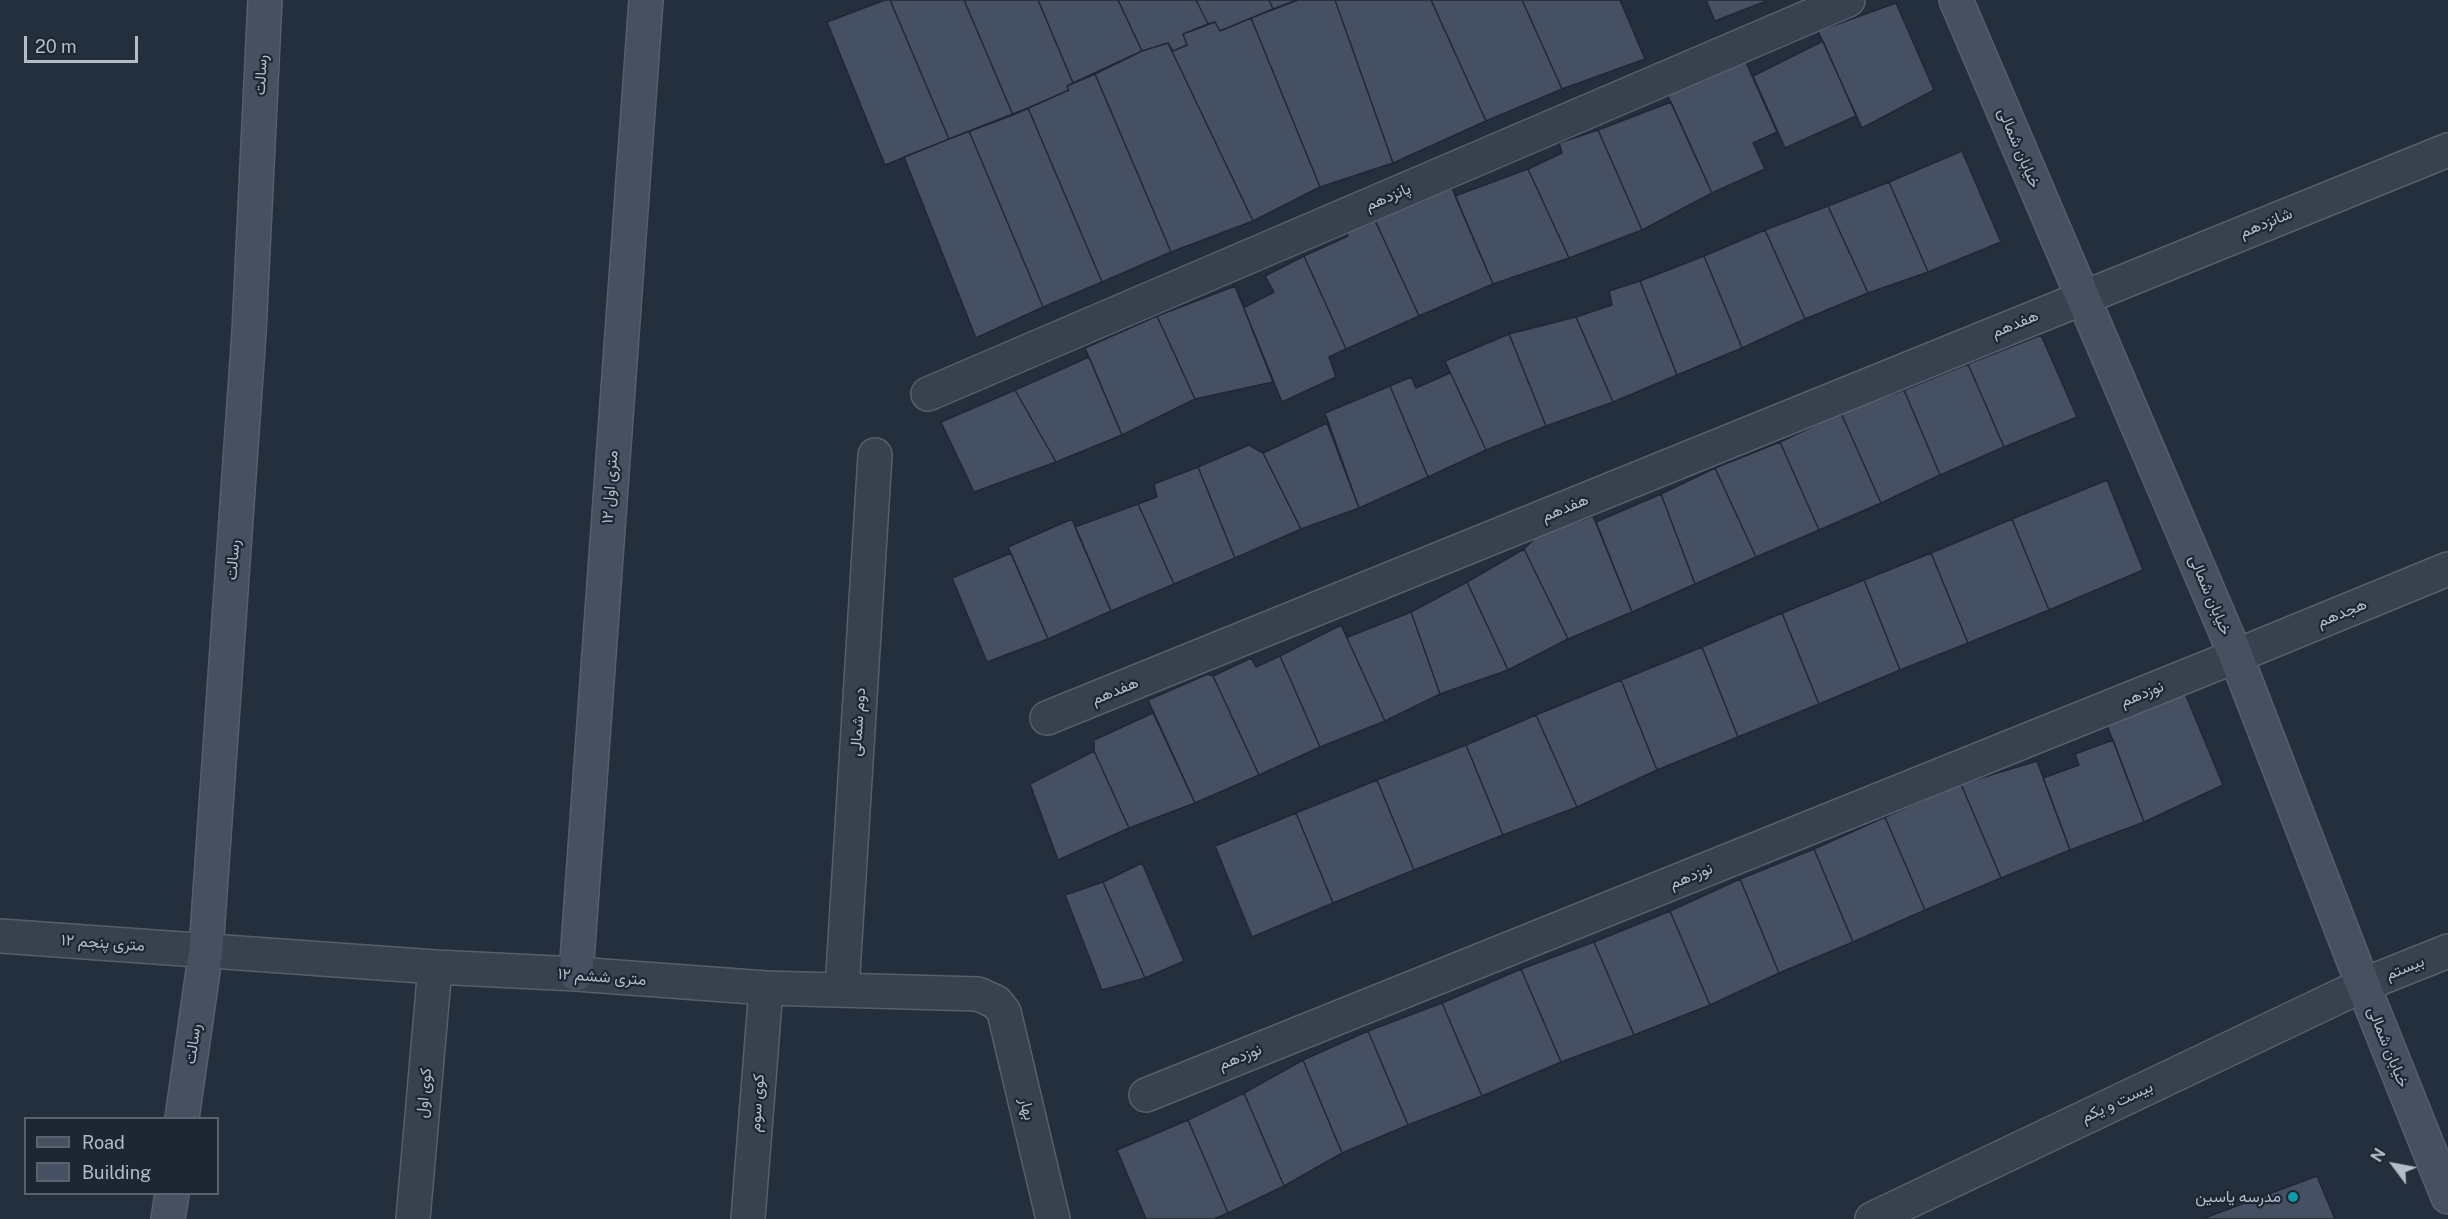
<!DOCTYPE html>
<meta charset="utf-8">
<style>
body{margin:0}
#map{position:relative;width:2448px;height:1219px;overflow:hidden;background:#242f3e;font-family:"Public Sans",sans-serif}
canvas{display:block}
.legend{position:absolute;left:24px;top:1117px;width:195px;height:78px;box-sizing:border-box;background:#1d2633;border:2px solid #59626f;margin:0;padding:8px 10px;list-style:none;font-size:18px;color:#b4bcc9}
.legend li{display:flex;align-items:center;gap:12px;height:30px}
.legend b{width:30px;border:2px solid #59626f}
.north{position:absolute;left:2364px;top:1135px;width:60px;height:60px;-webkit-text-stroke:4px #1d2633;paint-order:stroke;rotate:302deg;font-size:16px;font-weight:700;line-height:24px;text-align:center;color:#b4bcc9}
.north::after{content:'';display:block;margin:auto;width:21px;height:27px;background:#b4bcc9;clip-path:polygon(50% 0,100% 100%,50% 72%,0 100%)}
.scale{position:absolute;left:24px;top:36px;width:114px;height:27px;box-sizing:border-box;border:3px solid #b4bcc9;border-top:0;padding-left:8px;font-size:18px;line-height:21px;white-space:nowrap;color:#b4bcc9;-webkit-text-stroke:4px #1d2633;paint-order:stroke}
</style>
<div id="map">
<canvas width="2448" height="1219"></canvas>
<ul class="legend">
<li><b style="height:8px;background:#465061"></b>Road</li>
<li><b style="height:16px;background:#455162"></b>Building</li>
</ul>
<div class="north">N</div>
<div class="scale">20 m</div>
</div>
<script>
const ctx = document.querySelector('canvas').getContext('2d');
ctx.lineJoin = 'round';
function fill(path, color) {
  ctx.fillStyle = color;
  ctx.fill(path, 'evenodd');
}
function toPath(rows) {
  const path = new Path2D();
  for (const r of rows) {
    path.moveTo(r[0], r[1]);
    for (let i = 2; i < r.length; i += 2) path.lineTo(r[i], r[i + 1]);
  }
  return path;
}
function stroke(path, color, width, dash) {
  ctx.strokeStyle = color;
  ctx.lineWidth = width;
  ctx.lineCap = dash ? 'butt' : 'round';
  ctx.setLineDash(dash || []);
  ctx.stroke(path);
}
function write(font, color, halo, rows, align = 'center') {
  ctx.font = font + ' "Public Sans",Vazirmatn,sans-serif';
  ctx.lineWidth = 4.5;
  ctx.setLineDash([]);
  ctx.textBaseline = 'middle';
  ctx.strokeStyle = halo;
  ctx.fillStyle = color;
  for (const [text, x, y, turn = 0] of rows) {
    ctx.save();
    ctx.translate(x, y);
    ctx.rotate((+turn || 0) * Math.PI / 180);
    ctx.textAlign = isNaN(turn) ? turn : align;
    if (halo) ctx.strokeText(text, 0, 0);
    ctx.fillText(text, 0, 0);
    ctx.restore();
  }
}
const building = toPath([
 [885,0,890,0,949,139,885,165,827,22,885,0],
 [890,0,964,0,1013,115,949,139,890,0],
 [964,0,1038,0,1073,83,1067,86,1069,90,1013,115,964,0],
 [1038,0,1118,0,1142,51,1073,83,1038,0],
 [1118,0,1196,0,1208,24,1183,34,1187,45,1173,51,1168,43,1142,51,1118,0],
 [1196,0,1269,0,1273,9,1220,31,1215,22,1208,24,1196,0],
 [1269,0,1297,0,1273,9,1269,0],
 [1298,0,1335,0,1393,163,1320,187,1251,18,1298,0],
 [1335,0,1431,0,1486,121,1393,163,1335,0],
 [1431,0,1522,0,1562,89,1486,121,1431,0],
 [1522,0,1620,0,1645,59,1562,89,1522,0],
 [1706,0,1769,0,1715,21,1706,0],
 [1896,3,1934,90,1862,128,1818,31,1896,3],
 [1251,18,1320,187,1253,221,1168,43,1173,51,1187,45,1183,34,1215,22,1220,31,1251,18],
 [1823,41,1856,116,1785,148,1753,76,1823,41],
 [1168,43,1253,221,1171,252,1095,74,1142,51,1168,43],
 [1744,58,1777,132,1753,143,1765,169,1712,193,1666,92,1744,58],
 [1095,74,1171,252,1102,282,1028,108,1069,90,1067,86,1095,74],
 [1671,102,1712,193,1642,230,1598,130,1671,102],
 [1028,108,1102,282,1043,307,969,131,1028,108],
 [1598,130,1642,230,1569,258,1528,169,1562,153,1559,143,1598,130],
 [969,131,1043,307,976,338,904,157,969,131],
 [1962,151,2001,242,1928,272,1889,182,1962,151],
 [1528,169,1569,258,1493,284,1455,196,1528,169],
 [1889,182,1928,272,1868,293,1828,206,1889,182],
 [1452,188,1493,284,1419,316,1373,216,1452,188],
 [1828,206,1868,293,1805,319,1765,230,1828,206],
 [1373,216,1419,316,1346,349,1304,256,1348,236,1344,228,1373,216],
 [1765,230,1805,319,1742,348,1704,256,1765,230],
 [1304,256,1346,349,1329,357,1336,377,1282,402,1235,286,1245,307,1274,292,1265,276,1304,256],
 [1704,256,1742,348,1677,375,1640,281,1704,256],
 [1640,281,1677,375,1613,402,1576,317,1612,305,1609,291,1640,281],
 [1235,286,1273,382,1195,399,1157,316,1235,286],
 [1157,316,1195,399,1122,435,1085,348,1157,316],
 [1576,317,1613,402,1546,426,1509,334,1576,317],
 [1509,334,1546,426,1486,450,1445,361,1509,334],
 [2041,335,2077,417,2004,447,1968,364,2041,335],
 [1089,357,1122,435,1056,462,1015,390,1089,357],
 [1445,361,1486,450,1428,477,1390,386,1411,377,1416,388,1450,373,1445,361],
 [1968,364,2004,447,1940,475,1904,390,1968,364],
 [1390,386,1428,477,1359,508,1325,413,1390,386],
 [1015,390,1056,462,974,492,941,422,1015,390],
 [1904,390,1940,475,1881,503,1841,413,1904,390],
 [1841,413,1881,503,1819,530,1780,442,1841,413],
 [1327,423,1359,508,1301,529,1263,453,1327,423],
 [1780,442,1819,530,1756,557,1715,468,1780,442],
 [1249,445,1263,453,1301,529,1235,558,1198,467,1249,445],
 [1198,467,1235,558,1174,584,1138,504,1157,497,1154,484,1198,467],
 [1715,468,1756,557,1695,584,1661,494,1715,468],
 [2107,480,2143,570,2049,610,2012,519,2107,480],
 [1661,494,1695,584,1632,612,1596,522,1661,494],
 [1138,504,1174,584,1111,611,1075,527,1138,504],
 [1593,516,1632,612,1568,639,1524,549,1537,536,1593,516],
 [1072,519,1111,611,1048,639,1008,547,1072,519],
 [2012,519,2049,610,1968,643,1931,553,2012,519],
 [1524,549,1568,639,1508,670,1467,582,1524,549],
 [1011,553,1048,639,987,662,952,578,1011,553],
 [1931,553,1968,643,1900,670,1864,580,1931,553],
 [1864,580,1900,670,1819,704,1782,613,1864,580],
 [1467,582,1508,670,1440,694,1411,612,1467,582],
 [1411,612,1440,694,1385,721,1341,625,1348,637,1411,612],
 [1782,613,1819,704,1738,737,1702,647,1782,613],
 [1341,625,1385,721,1320,747,1280,656,1341,625],
 [1702,647,1738,737,1657,770,1621,680,1702,647],
 [1280,656,1320,747,1259,775,1213,676,1251,658,1256,667,1280,656],
 [1208,674,1213,676,1259,775,1195,803,1148,700,1208,674],
 [1621,680,1657,770,1577,807,1536,715,1621,680],
 [2182,686,2223,785,2144,822,2105,720,2182,686],
 [1153,713,1195,803,1129,828,1094,751,1094,740,1153,713],
 [1536,715,1577,807,1503,835,1466,745,1536,715],
 [2113,740,2144,822,2070,850,2043,778,2079,765,2075,754,2113,740],
 [1466,745,1503,835,1414,870,1377,780,1466,745],
 [1094,751,1129,828,1058,860,1030,784,1094,751],
 [2037,761,2070,850,2001,878,1961,784,2037,761],
 [1377,780,1414,870,1333,903,1296,813,1377,780],
 [1961,784,2001,878,1925,910,1885,817,1961,784],
 [1296,813,1333,903,1252,937,1215,846,1296,813],
 [1885,817,1925,910,1853,942,1814,849,1885,817],
 [1814,849,1853,942,1779,973,1740,879,1814,849],
 [1142,863,1184,961,1145,978,1103,882,1142,863],
 [1740,879,1779,973,1710,1005,1670,911,1740,879],
 [1103,882,1145,978,1102,990,1065,895,1103,882],
 [1670,911,1710,1005,1634,1035,1594,942,1670,911],
 [1594,942,1634,1035,1561,1062,1521,969,1594,942],
 [1521,969,1561,1062,1482,1096,1442,1003,1521,969],
 [1442,1003,1482,1096,1408,1125,1368,1031,1442,1003],
 [1368,1031,1408,1125,1342,1153,1303,1060,1368,1031],
 [1303,1060,1342,1153,1284,1186,1244,1093,1303,1060],
 [1244,1093,1284,1186,1228,1213,1188,1120,1244,1093],
 [1188,1120,1228,1213,1214,1219,1146,1219,1117,1150,1188,1120],
 [2317,1176,2335,1219,2202,1219,2317,1176]
]);
fill(building, '#455162');
stroke(building, '#1f2835', 1.5);
const street = toPath([
 [928,394,1848,0],
 [1047,718,2448,150],
 [0,936,435,967,576,974,766,988,978,994,996,1002,1004,1012,1053,1219],
 [842,989,875,455],
 [1146,1095,2236,656,2448,569],
 [413,1219,435,967],
 [748,1219,766,988],
 [1872,1219,2363,985,2448,951]
]);
const secondary = toPath([
 [1956,0,2236,656,2363,985,2448,1197],
 [576,974,646,0],
 [182,1118,206,950,249,332,265,0],
 [168,1219,172,1194]
]);
stroke(street, '#565f6c', 36);
stroke(secondary, '#565f6c', 36);
stroke(street, '#38414e', 33);
stroke(secondary, '#465061', 33);
for (const [x, y, r, color] of [
 [2293,1197,6,"#0f9aa8"]
]) {
  const dot = new Path2D();
  dot.arc(x, y, r, 0, 2 * Math.PI);
  ctx.fillStyle = color;
  ctx.fill(dot);
  stroke(dot, '#1d2633', 2);
}
write('16px', '#b4bcc9', '#1d2633', [
 ["رسالت",261,75,-87],
 ["خیابان شمالی",2019,148,67],
 ["پانزدهم",1388,197,-23],
 ["شانزدهم",2266,223,-22],
 ["هفدهم",2015,324,-22],
 ["۱۲ متری اول",610,487,-86],
 ["هفدهم",1565,508,-22],
 ["رسالت",233,560,-86],
 ["خیابان شمالی",2210,595,67],
 ["هجدهم",2342,613,-22],
 ["هفدهم",1115,691,-22],
 ["نوزدهم",2142,694,-22],
 ["دوم شمالی",858,722,-86],
 ["نوزدهم",1691,876,-22],
 ["۱۲ متری پنجم",103,943,4],
 ["بیستم",2405,968,-22],
 ["۱۲ متری ششم",602,977,4],
 ["رسالت",193,1044,-82],
 ["خیابان شمالی",2388,1047,68],
 ["نوزدهم",1240,1057,-22],
 ["کوی اول",424,1093,-85],
 ["بیست و یکم",2117,1102,-25],
 ["کوی سوم",757,1103,-86],
 ["بهار",1027,1109,77]
]);
write('16px', '#b4bcc9', '#1d2633', [
 ["مدرسه یاسین",2281,1197]
], 'right');
</script>
